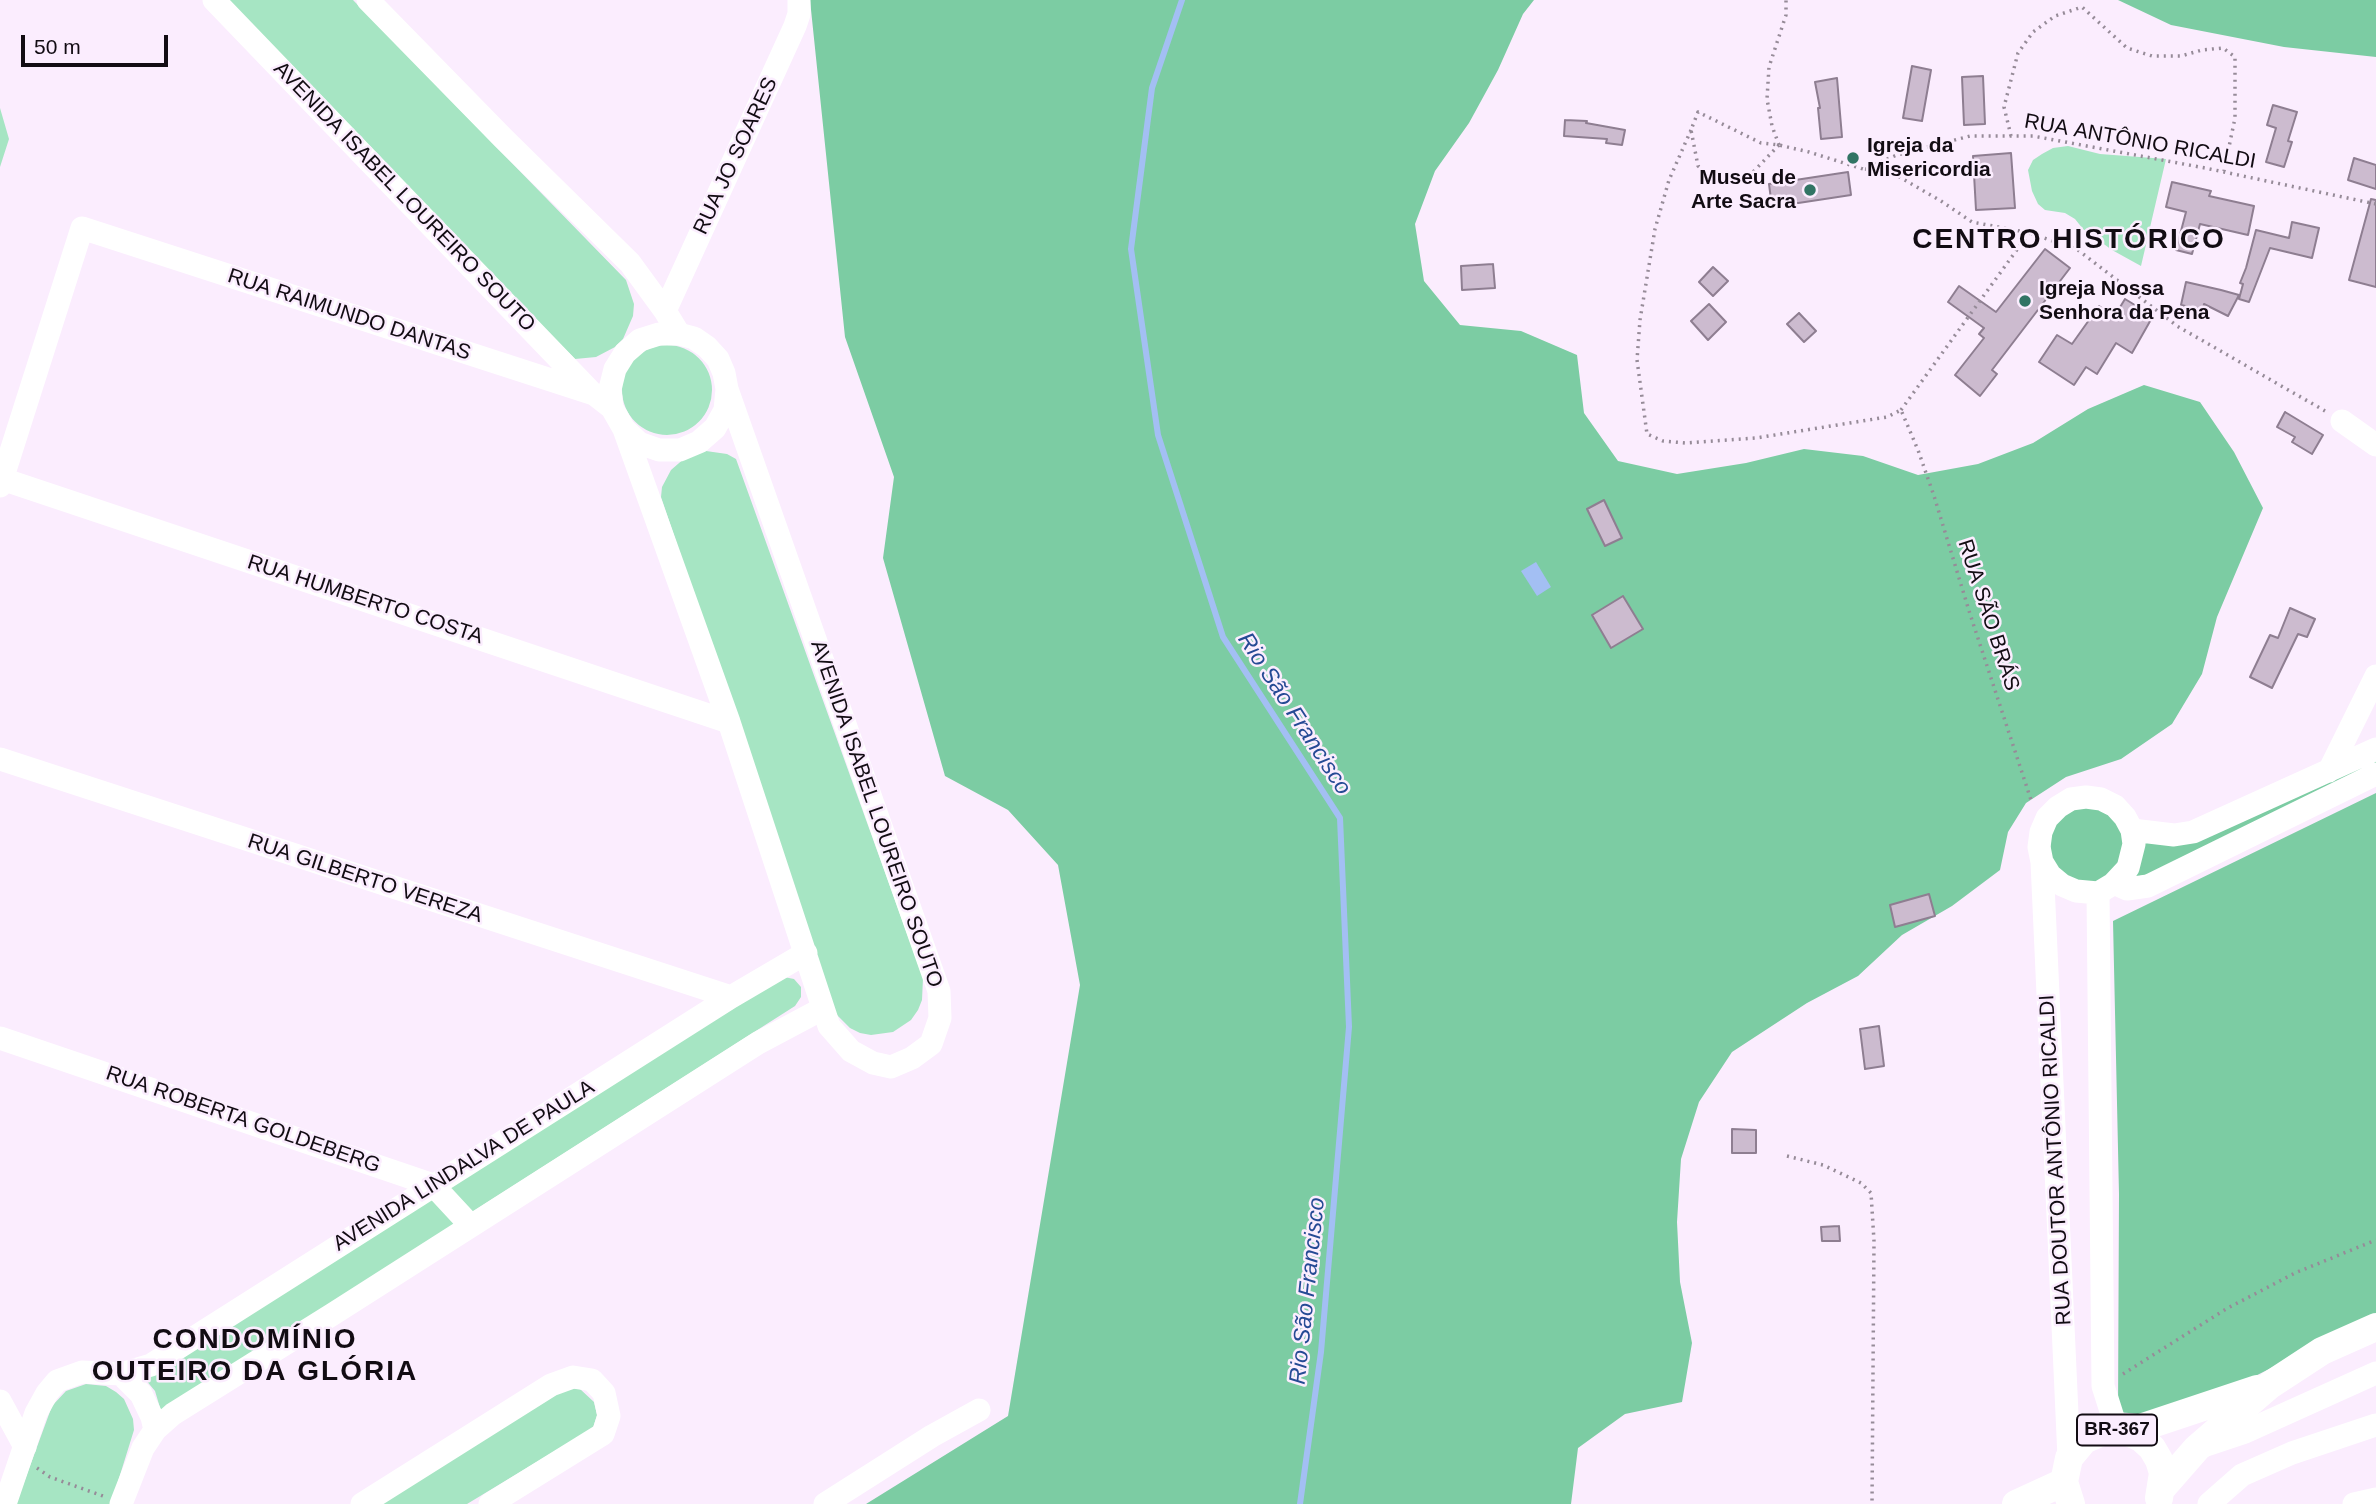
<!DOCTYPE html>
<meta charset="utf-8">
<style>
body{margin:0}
#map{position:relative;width:2376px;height:1504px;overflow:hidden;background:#fbedfe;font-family:Helvetica,sans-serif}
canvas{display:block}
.scale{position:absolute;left:21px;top:35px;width:147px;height:32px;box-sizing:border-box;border:4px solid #120c13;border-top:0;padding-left:9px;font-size:21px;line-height:24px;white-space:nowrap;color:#120c13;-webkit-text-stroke:5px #fbedfe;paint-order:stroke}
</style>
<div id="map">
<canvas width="2376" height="1504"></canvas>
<div class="scale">50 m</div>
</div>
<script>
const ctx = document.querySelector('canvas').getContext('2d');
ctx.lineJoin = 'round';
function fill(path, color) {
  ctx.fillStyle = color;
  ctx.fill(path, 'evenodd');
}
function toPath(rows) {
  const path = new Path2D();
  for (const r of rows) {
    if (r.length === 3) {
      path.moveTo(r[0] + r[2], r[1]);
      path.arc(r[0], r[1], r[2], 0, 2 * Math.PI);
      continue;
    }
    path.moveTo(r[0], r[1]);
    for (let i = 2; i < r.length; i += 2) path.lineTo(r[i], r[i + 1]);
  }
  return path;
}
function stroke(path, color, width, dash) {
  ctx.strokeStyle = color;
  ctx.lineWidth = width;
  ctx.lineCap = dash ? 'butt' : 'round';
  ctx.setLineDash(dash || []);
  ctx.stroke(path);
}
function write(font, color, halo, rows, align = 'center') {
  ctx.font = font + ' Helvetica,sans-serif';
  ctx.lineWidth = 5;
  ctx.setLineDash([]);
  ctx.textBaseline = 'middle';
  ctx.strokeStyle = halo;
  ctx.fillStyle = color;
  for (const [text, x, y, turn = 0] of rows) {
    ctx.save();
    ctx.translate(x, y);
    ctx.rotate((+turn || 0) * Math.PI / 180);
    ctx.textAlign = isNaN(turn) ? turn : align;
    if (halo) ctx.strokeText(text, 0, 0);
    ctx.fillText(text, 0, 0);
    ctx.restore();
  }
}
fill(toPath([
 [222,0,353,0,626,280,634,304,633,316,623,339,615,347,596,357,575,359],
 [0,108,9,139,0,167],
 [2068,146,2100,154,2166,159,2141,266,2112,250,2083,229,2075,219,2065,213,2045,210,2038,204,2032,191,2028,170,2033,160,2042,154,2053,148],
 [667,390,45],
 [706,451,727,454,736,459,923,978,922,1000,918,1010,911,1020,893,1032,871,1035,860,1033,850,1028,835,1013,661,497,662,487,671,470,686,457],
 [784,977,794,979,801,987,801,997,795,1006,472,1212,451,1191,451,1184],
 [427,1199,435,1199,460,1225,161,1411,155,1391,145,1379],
 [86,1384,106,1386,116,1392,124,1399,133,1419,134,1430,111,1504,16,1504,52,1406,66,1391],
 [567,1388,580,1389,594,1402,597,1415,593,1428,467,1504,381,1504]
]), '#a6e5c3');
fill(toPath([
 [810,0,1534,0,1523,14,1498,70,1469,123,1435,171,1415,224,1424,281,1460,325,1521,331,1577,355,1584,413,1618,461,1677,474,1746,463,1804,449,1863,456,1918,475,1978,464,2033,443,2088,409,2144,385,2200,402,2234,452,2263,508,2217,617,2202,674,2172,724,2121,759,2066,777,2026,803,2008,832,2000,870,1952,906,1902,935,1858,976,1807,1003,1732,1052,1699,1102,1681,1159,1677,1222,1680,1282,1692,1343,1682,1402,1625,1414,1578,1448,1571,1504,866,1504,1008,1416,1080,985,1058,865,1008,810,945,776,883,558,894,477,845,337],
 [2118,0,2376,0,2376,57,2284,47,2171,25],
 [2376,756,2376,768,2178,868,2135,877,2141,840,2164,845,2177,843],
 [2376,793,2376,1315,2190,1409,2149,1415,2118,1412,2119,1194,2113,921],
 [2074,803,2113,810,2130,845,2100,888,2052,872,2049,825]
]), '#7ccca3');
fill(toPath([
 [1536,562,1551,587,1537,596,1521,571]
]), '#a3bff3');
stroke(toPath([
 [1182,0,1152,88,1131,249,1158,435,1223,637,1340,818,1349,1027,1321,1352,1300,1504]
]), '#a3bff3', 6);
const building = toPath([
 [1912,66,1931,70,1922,121,1903,118,1912,66],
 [1983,76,1985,124,1964,125,1962,77,1983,76],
 [1837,78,1842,137,1821,139,1818,108,1820,108,1815,82,1837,78],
 [2273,105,2297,112,2288,141,2292,142,2284,167,2266,162,2276,128,2267,125,2273,105],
 [1565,120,1587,121,1586,123,1625,130,1622,145,1606,143,1607,139,1564,136,1565,120],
 [2011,153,2015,208,1976,210,1973,156,2011,153],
 [2354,158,2376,165,2376,189,2348,180,2354,158],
 [1848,172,1851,195,1772,207,1769,184,1848,172],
 [2172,182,2211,191,2209,196,2254,206,2248,235,2200,224,2192,254,2176,250,2186,212,2166,207,2172,182],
 [2371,199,2376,200,2376,287,2349,280,2371,199],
 [2292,222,2319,228,2312,258,2270,248,2249,302,2239,299,2243,284,2240,283,2246,268,2256,230,2289,238,2292,222],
 [2045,249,2070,268,1992,370,1997,374,1980,396,1955,375,1984,338,1979,334,1984,328,1948,302,1959,286,1996,312,2045,249],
 [1493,264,1495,288,1462,290,1461,266,1493,264],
 [1713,267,1728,281,1713,296,1699,282,1713,267],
 [2186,282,2221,290,2239,295,2228,316,2204,304,2203,310,2181,305,2186,282],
 [2125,299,2153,316,2132,353,2116,343,2097,374,2086,367,2074,385,2039,362,2057,335,2072,344,2099,306,2114,317,2125,299],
 [1709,304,1726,322,1708,340,1691,321,1709,304],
 [1799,313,1816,331,1804,342,1787,324,1799,313],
 [2285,412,2323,435,2312,454,2292,442,2295,437,2277,427,2285,412],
 [1604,500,1622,538,1605,546,1587,509,1604,500],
 [1623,596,1643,629,1611,648,1592,615,1623,596],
 [2290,608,2315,619,2307,637,2298,634,2272,688,2250,677,2270,635,2278,638,2290,608],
 [1929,894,1935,916,1895,927,1890,905,1929,894],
 [1879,1026,1884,1066,1865,1069,1860,1029,1879,1026],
 [1732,1129,1756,1130,1756,1153,1732,1153,1732,1129],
 [1839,1226,1840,1241,1822,1241,1821,1227,1839,1226]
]);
fill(building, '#ccbbcf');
stroke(building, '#8e7e91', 2);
stroke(toPath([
 [1691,130,1669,180,1655,229,1640,320,1637,360,1647,434,1663,441,1685,443,1756,438,1887,417,1901,410,1918,450,1934,496,1970,614,2032,803],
 [2011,136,2004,107,2018,53,2033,32,2055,16,2082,7,2127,48,2152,56,2181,56,2202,50,2223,48,2235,57,2235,118,2224,171],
 [1779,145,1753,172,1741,179,1725,182,1710,176,1698,166,1691,130,1698,112,1761,143,1779,145,1809,152,1863,169,1897,155,1970,136,2033,136,2205,168,2376,204],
 [1779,145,1772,126,1767,99,1769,67,1786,15,1786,0],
 [1865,169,1891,172,1941,201,1972,222,2030,233,2078,250,2177,326,2325,411],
 [1901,410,2029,233],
 [1787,1156,1823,1165,1861,1183,1871,1193,1874,1241,1872,1504],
 [2123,1374,2226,1309,2295,1273,2376,1240],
 [37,1468,50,1477,103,1496]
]), '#968b98', 3.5, [2, 5]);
stroke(toPath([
 [214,0,590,391],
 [368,0,503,138,630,263,665,311,679,334],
 [665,311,795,26,799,14,799,0],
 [2342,421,2376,445],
 [624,429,639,443,659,450,680,450,699,442,715,428,725,410,727,389,724,373,718,359,707,347,694,338,679,334,659,334,640,340,625,353,615,369,610,389,612,408,624,429,729,722,829,1026,851,1051,873,1063,891,1067,912,1058,931,1044,940,1018,939,991,727,389],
 [2,479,729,722],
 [0,486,82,228,594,394,612,408],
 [0,759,731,997],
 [2329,771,2376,676],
 [2086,797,2101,799,2115,806,2125,817,2132,830,2134,844,2128,868,2113,884,2098,893,2076,891,2062,885,2050,875,2042,862,2039,847,2041,832,2047,818,2058,807,2071,799,2086,797],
 [2132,830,2174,835,2193,832,2376,749],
 [2042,862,2069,1458],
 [2114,883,2127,889,2148,886,2376,774],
 [2098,893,2103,1386,2117,1430],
 [0,1038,433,1185,471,1226],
 [121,1374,141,1394,152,1417,155,1430],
 [0,1401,25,1447],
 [2203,1446,2245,1432,2376,1373],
 [5,1504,36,1413,47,1393,57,1381,82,1372,121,1374,151,1365,731,997,806,953],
 [121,1504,143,1448,155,1430,173,1414,333,1314,758,1043,822,1009],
 [362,1504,551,1385,573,1377,592,1380,604,1393,609,1416,603,1434,490,1504],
 [825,1504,932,1436,979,1410],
 [2209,1504,2242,1475,2292,1453,2376,1425],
 [2354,1504,2376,1499]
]), '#fff', 23);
stroke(toPath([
 [2128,1432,2257,1389],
 [2162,1488,2197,1448,2270,1385,2322,1351,2376,1327],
 [2016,1504,2064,1482],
 [2071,1504,2064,1482,2069,1458,2084,1440,2105,1431,2128,1432,2141,1438,2152,1448,2159,1460,2163,1473,2159,1498]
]), '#fff', 28);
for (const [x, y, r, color] of [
 [1853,158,7,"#317464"],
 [1810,190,7,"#317464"],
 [2025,301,7,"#317464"]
]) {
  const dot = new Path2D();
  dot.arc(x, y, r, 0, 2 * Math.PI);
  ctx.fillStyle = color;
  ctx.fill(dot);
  stroke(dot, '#fbedfe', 2.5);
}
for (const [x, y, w] of [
 [2117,1430,80]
]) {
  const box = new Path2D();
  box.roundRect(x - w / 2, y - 15.5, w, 31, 5);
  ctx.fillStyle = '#fbedfe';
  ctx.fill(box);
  stroke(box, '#120c13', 2);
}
write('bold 19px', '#120c13', null, [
 ["BR-367",2117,1430]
]);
write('21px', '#120c13', '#fbedfe', [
 ["RUA ANTÔNIO RICALDI",2140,142,10],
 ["RUA JO SOARES",736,156,-65],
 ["AVENIDA ISABEL LOUREIRO SOUTO",404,197,46],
 ["RUA RAIMUNDO DANTAS",349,315,18],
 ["RUA HUMBERTO COSTA",365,600,18],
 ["RUA SÃO BRÁS",1988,615,72],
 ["AVENIDA ISABEL LOUREIRO SOUTO",876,814,71],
 ["RUA GILBERTO VEREZA",365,879,18],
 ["RUA ROBERTA GOLDEBERG",243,1120,19],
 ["RUA DOUTOR ANTÔNIO RICALDI",2056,1160,-93],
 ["AVENIDA LINDALVA DE PAULA",464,1166,-32]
]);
write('bold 21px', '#120c13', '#fbedfe', [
 ["Igreja da",1867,146],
 ["Misericordia",1867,170],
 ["Museu de",1796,178,"right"],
 ["Arte Sacra",1796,202,"right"],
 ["Igreja Nossa",2039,289],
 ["Senhora da Pena",2039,313]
], 'left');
write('italic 23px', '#254a94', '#fbedfe', [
 ["Rio São Francisco",1294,714,57],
 ["Rio São Francisco",1308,1291,-84]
]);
ctx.letterSpacing = '2px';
write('bold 28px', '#120c13', '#fbedfe', [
 ["CENTRO HISTÓRICO",2069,240],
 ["CONDOMÍNIO",255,1340],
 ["OUTEIRO DA GLÓRIA",255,1372]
]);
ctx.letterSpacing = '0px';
</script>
